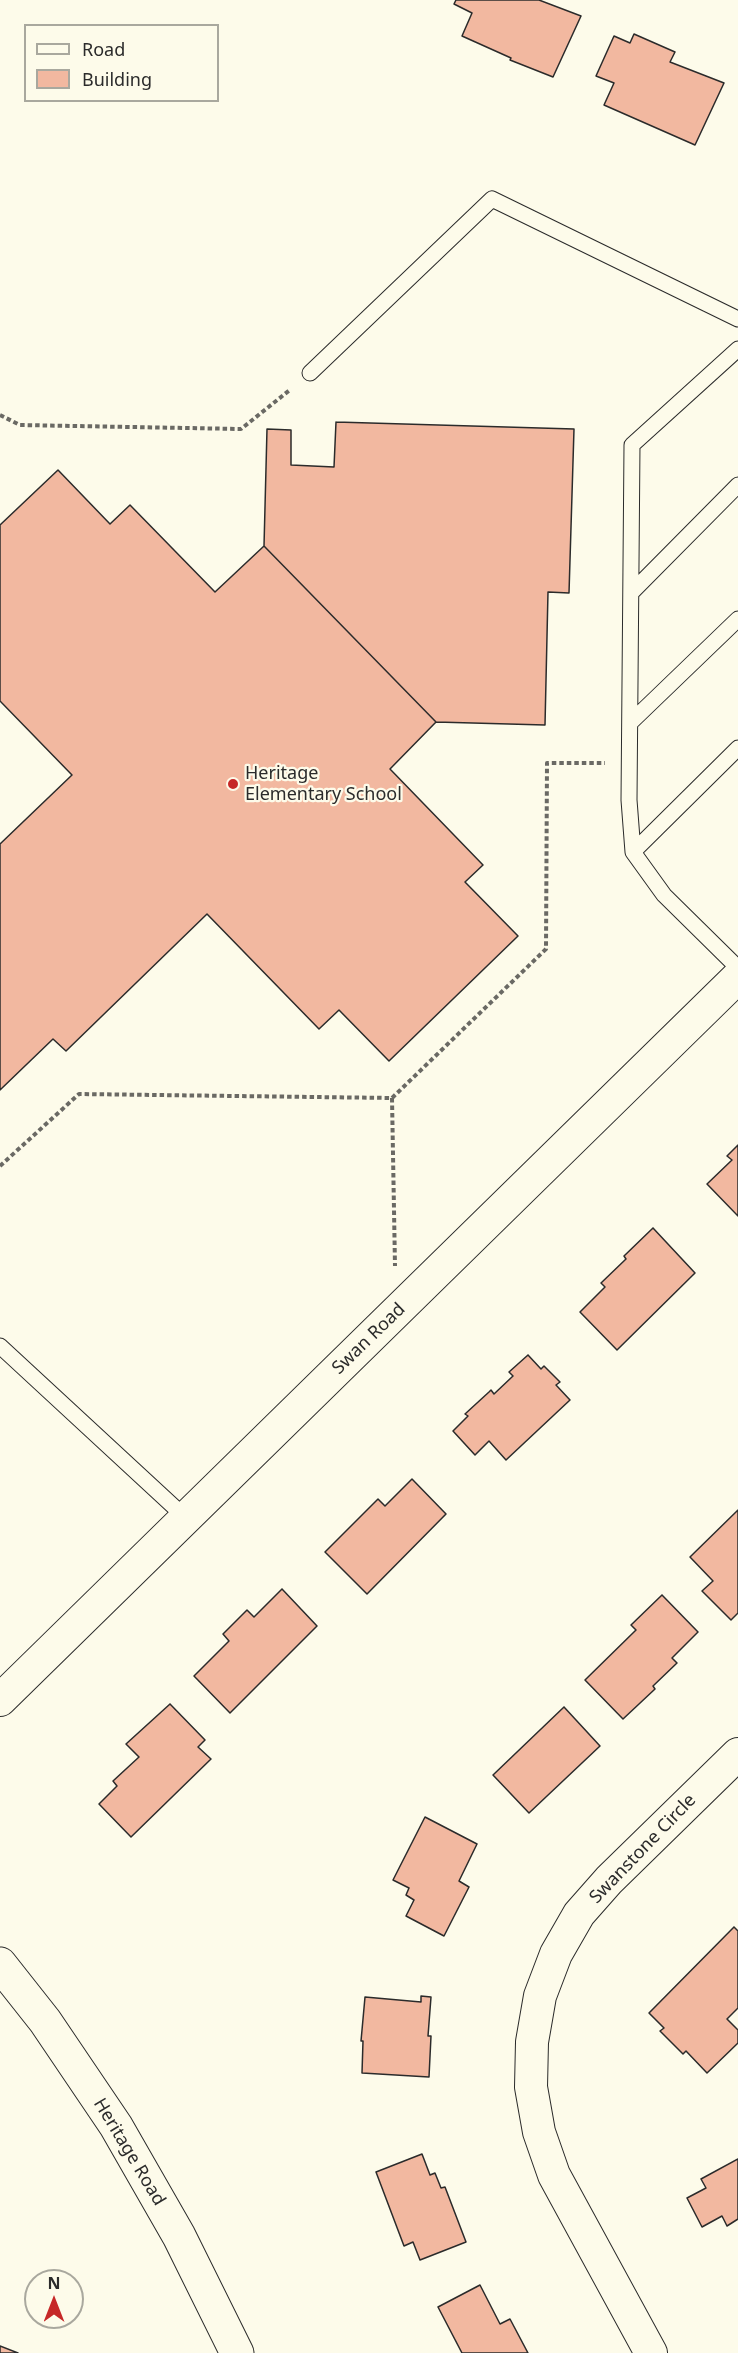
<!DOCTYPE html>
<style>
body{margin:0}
#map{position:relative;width:738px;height:2353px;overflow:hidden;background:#fdfbea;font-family:"Noto Sans",sans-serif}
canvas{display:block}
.legend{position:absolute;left:24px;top:24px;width:195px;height:78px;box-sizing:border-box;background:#fdfbea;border:2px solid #a9a89e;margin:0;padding:8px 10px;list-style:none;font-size:18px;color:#2b2b2b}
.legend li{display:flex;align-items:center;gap:12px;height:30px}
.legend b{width:30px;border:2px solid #a9a89e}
.north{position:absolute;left:24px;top:2269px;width:60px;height:60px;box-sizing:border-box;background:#fdfbea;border:2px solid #a9a89e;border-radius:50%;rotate:0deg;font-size:16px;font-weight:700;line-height:24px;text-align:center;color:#2b2b2b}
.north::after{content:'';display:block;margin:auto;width:21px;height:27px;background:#c62828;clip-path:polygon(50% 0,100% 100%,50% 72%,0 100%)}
</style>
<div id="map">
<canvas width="738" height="2353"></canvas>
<ul class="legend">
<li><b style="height:8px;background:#fdfbea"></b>Road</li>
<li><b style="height:16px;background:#f2b8a0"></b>Building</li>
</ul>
<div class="north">N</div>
</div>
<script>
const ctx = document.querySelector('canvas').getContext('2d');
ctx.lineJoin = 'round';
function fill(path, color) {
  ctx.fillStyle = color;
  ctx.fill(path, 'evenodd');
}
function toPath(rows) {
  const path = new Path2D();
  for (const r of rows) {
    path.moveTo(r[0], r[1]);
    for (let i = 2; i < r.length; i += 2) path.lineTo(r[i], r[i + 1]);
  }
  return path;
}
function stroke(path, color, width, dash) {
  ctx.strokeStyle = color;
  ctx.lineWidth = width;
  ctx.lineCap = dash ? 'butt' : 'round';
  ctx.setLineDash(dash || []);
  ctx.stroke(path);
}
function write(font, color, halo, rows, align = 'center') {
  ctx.font = font + ' "Noto Sans",sans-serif';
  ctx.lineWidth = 4.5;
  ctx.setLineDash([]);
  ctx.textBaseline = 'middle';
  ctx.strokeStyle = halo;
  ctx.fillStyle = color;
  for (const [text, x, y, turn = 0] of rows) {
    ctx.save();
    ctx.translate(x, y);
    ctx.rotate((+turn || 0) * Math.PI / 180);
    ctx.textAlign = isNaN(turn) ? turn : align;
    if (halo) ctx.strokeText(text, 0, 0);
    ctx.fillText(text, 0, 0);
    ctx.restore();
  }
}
const building = toPath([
 [456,0,539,0,581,16,553,77,510,60,511,58,462,36,472,13,454,4,456,0],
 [634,34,675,52,670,62,724,83,695,145,604,105,614,83,596,76,614,36,630,43,634,34],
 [336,422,574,429,569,593,548,592,545,725,436,722,264,546,267,429,291,430,291,465,334,467,336,422],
 [58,470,110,524,130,505,215,592,264,546,436,722,390,769,483,865,465,882,518,936,389,1061,339,1010,319,1029,207,914,66,1051,53,1039,0,1090,0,844,72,775,0,701,0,525,58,470],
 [738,1145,738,1216,707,1184,732,1160,727,1156,738,1145],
 [653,1228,695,1273,617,1350,580,1312,605,1287,601,1283,626,1259,624,1256,653,1228],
 [528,1355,541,1369,544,1366,560,1382,556,1385,570,1400,506,1460,489,1441,475,1455,453,1431,468,1416,465,1414,489,1392,491,1390,494,1394,513,1376,509,1372,528,1355],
 [412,1479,446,1514,367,1594,325,1552,378,1499,385,1506,412,1479],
 [738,1510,738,1613,731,1620,702,1591,713,1581,690,1557,738,1510],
 [282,1589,317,1626,230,1713,194,1676,229,1641,223,1634,247,1610,254,1617,282,1589],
 [662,1595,698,1632,672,1658,677,1663,653,1686,655,1689,623,1719,585,1680,636,1630,631,1625,662,1595],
 [170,1704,205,1740,198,1747,211,1759,131,1837,99,1804,117,1786,113,1781,139,1757,126,1744,170,1704],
 [564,1707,600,1746,529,1813,493,1775,564,1707],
 [425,1817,477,1844,459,1881,469,1887,444,1936,406,1916,414,1900,406,1895,409,1888,393,1880,425,1817],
 [734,1927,738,1931,738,2008,727,2019,738,2030,738,2043,707,2073,686,2051,683,2054,660,2031,664,2028,649,2013,734,1927],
 [421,1996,431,1997,428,2036,431,2036,429,2077,362,2073,363,2041,361,2041,365,1997,421,2002,421,1996],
 [422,2154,430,2175,435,2173,441,2188,445,2187,466,2242,420,2260,413,2242,404,2246,376,2172,422,2154],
 [738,2159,738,2219,727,2226,722,2216,702,2227,687,2198,706,2188,701,2179,738,2159],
 [480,2285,500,2324,510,2319,528,2353,462,2353,438,2307,480,2285],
 [0,2346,18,2353,0,2353,0,2346]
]);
fill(building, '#f2b8a0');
stroke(building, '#2b2b2b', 1.5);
const service = toPath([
 [738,349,632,445,629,800,633,852,664,895,738,968],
 [310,373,492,199,738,319],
 [631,593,738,485],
 [630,723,738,619],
 [633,852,738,748],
 [0,1346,186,1518]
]);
const minor = toPath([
 [0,1700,738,977],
 [651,2353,554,2175,539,2132,531,2087,532,2042,540,1996,556,1954,579,1914,609,1880,738,1754]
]);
const secondary = toPath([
 [0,1964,45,2021,116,2126,179,2236,237,2353]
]);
stroke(service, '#2b2b2b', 17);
stroke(minor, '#2b2b2b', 34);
stroke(secondary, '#2b2b2b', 35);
stroke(toPath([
 [0,415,20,425,241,429,291,389],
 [392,1098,395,1266],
 [0,1166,79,1094,392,1098,546,949,547,763,605,763]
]), '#6a6964', 4, [4.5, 3]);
stroke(service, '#fdfbea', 15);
stroke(minor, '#fdfbea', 32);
stroke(secondary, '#fdfbea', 33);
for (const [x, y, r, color] of [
 [233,784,6,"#c62828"]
]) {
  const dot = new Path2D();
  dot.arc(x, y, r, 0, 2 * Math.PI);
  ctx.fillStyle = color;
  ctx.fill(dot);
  stroke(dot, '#fdfbea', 2);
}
write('18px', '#2b2b2b', '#fdfbea', [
 ["Heritage",245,774],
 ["Elementary School",245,795]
], 'left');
write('18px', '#2b2b2b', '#fdfbea', [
 ["Swan Road",369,1339,-44],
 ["Swanstone Circle",643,1849,-46],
 ["Heritage Road",129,2152,59]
]);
</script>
